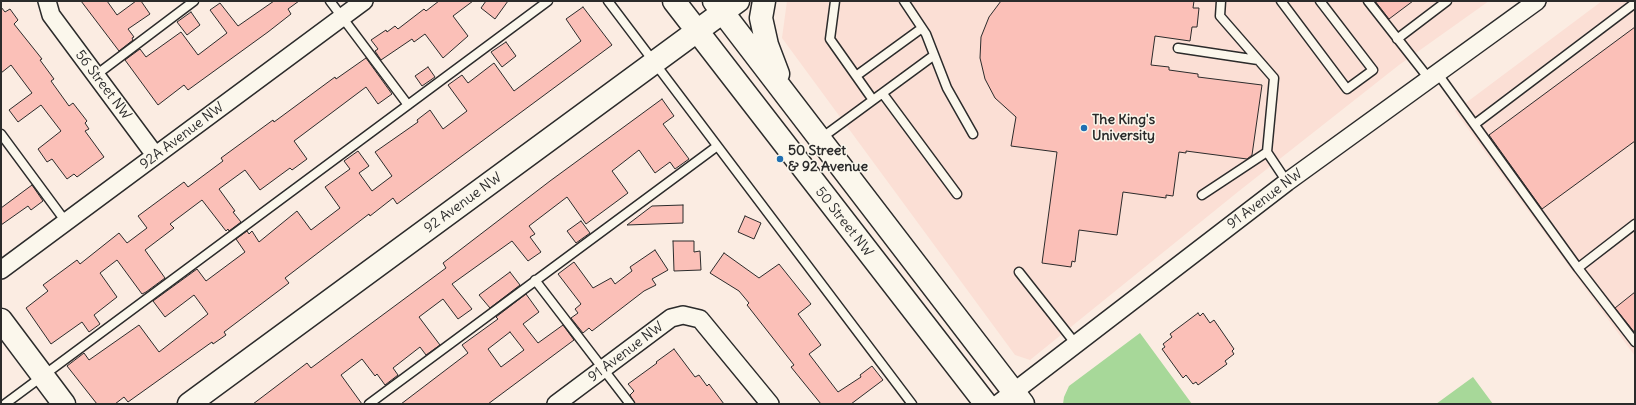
<!DOCTYPE html>
<style>
body{margin:0}
#map{position:relative;width:1636px;height:405px;overflow:hidden;background:#fbece2;font-family:Delius,sans-serif}
canvas{display:block}
.frame{position:absolute;inset:0;border:2px solid #2b2b2b;pointer-events:none}
</style>
<div id="map">
<canvas width="1636" height="405"></canvas>
<div class="frame"></div>
</div>
<script>
const ctx = document.querySelector('canvas').getContext('2d');
ctx.lineJoin = 'round';
function fill(path, color) {
  ctx.fillStyle = color;
  ctx.fill(path, 'evenodd');
}
function toPath(rows) {
  const path = new Path2D();
  for (const r of rows) {
    path.moveTo(r[0], r[1]);
    for (let i = 2; i < r.length; i += 2) path.lineTo(r[i], r[i + 1]);
  }
  return path;
}
function stroke(path, color, width, dash) {
  ctx.strokeStyle = color;
  ctx.lineWidth = width;
  ctx.lineCap = dash ? 'butt' : 'round';
  ctx.setLineDash(dash || []);
  ctx.stroke(path);
}
function write(font, color, halo, rows, align = 'center') {
  ctx.font = font + ' Delius,sans-serif';
  ctx.lineWidth = 3;
  ctx.setLineDash([]);
  ctx.textBaseline = 'middle';
  ctx.strokeStyle = halo;
  ctx.fillStyle = color;
  for (const [text, x, y, turn = 0] of rows) {
    ctx.save();
    ctx.translate(x, y);
    ctx.rotate((+turn || 0) * Math.PI / 180);
    ctx.textAlign = isNaN(turn) ? turn : align;
    if (halo) ctx.strokeText(text, 0, 0);
    ctx.fillText(text, 0, 0);
    ctx.restore();
  }
}
fill(toPath([
 [787,1,1489,1,1399,65,1239,191,1030,360,1015,355,782,38],
 [1602,1,1635,1,1635,356,1455,111]
]), '#fbdfd5');
fill(toPath([
 [1140,333,1192,404,1063,404,1064,397,1069,386],
 [1473,377,1493,404,1436,404]
]), '#a7d899');
const building = toPath([
 [81,1,107,1,117,15,136,1,141,1,150,14,128,29,134,37,132,38,133,40,119,51,81,1],
 [274,1,299,1,288,9,291,14,268,32,188,90,184,85,158,105,125,60,140,49,146,57,181,32,198,55,227,33,210,10,220,3,238,26,274,1],
 [439,1,473,1,453,16,468,36,443,58,425,34,414,42,412,39,381,60,375,51,378,49,371,40,386,30,387,32,395,26,398,29,424,9,426,11,439,1],
 [486,1,508,1,495,19,481,8,486,1],
 [1001,1,1194,1,1193,8,1199,8,1197,27,1192,27,1190,41,1155,36,1151,65,1169,67,1169,70,1198,74,1198,77,1262,85,1252,155,1247,159,1186,151,1186,153,1179,152,1173,196,1166,195,1166,198,1123,192,1117,235,1079,230,1075,262,1072,261,1071,267,1042,263,1057,152,1011,146,1016,117,995,98,985,79,980,58,981,37,989,17,1001,1],
 [1375,1,1413,1,1389,19,1375,1],
 [1,7,5,12,10,9,18,20,14,24,42,59,40,60,54,79,51,81,69,106,73,103,87,121,85,123,89,129,85,131,104,157,77,177,74,174,67,179,52,159,47,162,38,149,61,131,41,105,18,122,9,110,32,93,11,65,1,73,1,7],
 [583,7,612,45,397,204,393,198,370,216,369,214,285,278,289,283,224,332,226,335,213,344,212,342,128,402,124,397,115,404,97,404,67,366,84,353,89,360,139,325,159,352,208,314,194,295,165,317,153,301,197,269,206,281,245,252,236,239,247,231,249,234,252,231,259,242,297,211,311,230,340,208,325,187,350,169,344,161,358,151,369,166,359,173,372,191,392,176,375,152,418,122,417,120,430,110,443,129,467,111,448,85,462,75,468,83,494,63,514,91,581,41,566,19,583,7],
 [191,12,200,25,187,35,177,22,191,12],
 [1635,27,1635,141,1542,209,1489,135,1635,27],
 [506,42,516,56,502,67,491,52,506,42],
 [366,58,392,94,378,104,366,87,294,141,307,159,292,170,290,168,260,190,245,170,219,189,235,211,233,212,241,222,229,231,228,229,226,231,202,200,170,224,174,228,145,250,165,278,146,292,142,294,117,260,100,273,117,297,94,315,100,324,89,332,82,322,51,344,26,308,48,291,43,285,77,260,80,264,119,233,127,243,147,228,138,216,184,182,188,187,223,161,221,158,273,120,274,122,335,77,336,79,366,58],
 [428,67,435,77,422,86,415,76,428,67],
 [662,99,674,116,663,124,689,159,675,169,670,162,655,173,639,150,612,171,628,193,586,224,567,197,529,226,535,234,530,237,541,252,528,261,512,241,452,284,472,309,458,319,443,299,419,317,440,345,426,355,420,347,393,368,398,375,385,385,377,374,375,376,362,359,341,375,362,404,253,404,307,363,311,368,446,268,443,263,550,181,662,99],
 [32,185,43,201,31,210,28,206,1,225,1,208,32,185],
 [683,205,683,223,627,225,652,206,683,205],
 [745,216,761,223,754,239,738,232,745,216],
 [581,221,590,233,576,243,567,231,581,221],
 [673,241,694,241,694,252,700,251,701,270,674,271,673,241],
 [655,250,668,270,652,279,656,285,644,291,592,331,589,328,583,333,571,318,578,313,575,309,581,304,558,274,574,262,593,288,611,278,615,284,632,271,630,267,655,250],
 [724,253,759,278,779,264,811,304,798,314,821,345,809,354,838,392,861,377,860,375,872,366,883,380,851,404,821,404,791,367,794,365,747,305,749,303,739,291,710,273,724,253],
 [510,272,520,285,490,308,479,295,510,272],
 [1635,292,1635,333,1615,308,1635,292],
 [526,294,539,312,523,324,538,343,563,325,574,340,488,404,401,404,468,353,462,345,498,319,496,317,526,294],
 [510,332,524,350,501,367,488,349,510,332],
 [1198,313,1200,316,1203,313,1210,323,1214,320,1234,349,1232,351,1234,354,1225,361,1227,364,1198,385,1196,382,1193,384,1186,375,1183,378,1162,349,1165,347,1163,344,1172,337,1170,334,1198,313],
 [674,349,695,377,699,375,707,386,709,384,724,404,635,404,630,395,634,391,628,384,657,363,656,362,674,349]
]);
fill(building, '#fbc0b8');
stroke(building, '#2b2b2b', 1);
const lane = toPath([
 [330,1,408,105],
 [608,1,912,404],
 [835,1,830,39,873,100],
 [904,1,926,34,947,88,973,134],
 [1221,1,1220,16,1274,78,1267,152,1287,182],
 [1281,1,1347,89,1373,70,1320,1],
 [1368,1,1430,80],
 [1397,39,1447,1],
 [1178,48,1258,60],
 [1438,74,1578,268,1635,342],
 [96,75,194,1],
 [856,76,922,28],
 [883,94,957,194],
 [1475,124,1635,3],
 [1,134,66,222],
 [820,139,933,56],
 [1202,195,1267,152],
 [1578,268,1635,224],
 [1019,272,1075,343],
 [535,280,630,404],
 [5,404,548,1],
 [369,404,716,147]
]);
const street = toPath([
 [47,1,51,15,155,155],
 [1,270,364,1],
 [556,404,671,318,683,315,700,319,770,404],
 [998,404,1287,182,1537,1]
]);
const secondary = toPath([
 [674,1,986,404],
 [714,1,1023,404],
 [764,1,761,18,767,45,778,74],
 [1,320,64,404],
 [189,404,738,1]
]);
stroke(lane, '#2b2b2b', 11);
stroke(street, '#2b2b2b', 20);
stroke(secondary, '#2b2b2b', 25);
stroke(lane, '#fbf7ec', 8);
stroke(street, '#fbf7ec', 17);
stroke(secondary, '#fbf7ec', 22);
for (const [x, y, r, color] of [
 [1084,128,4,"#1f6fb2"],
 [780,159,4,"#1f6fb2"]
]) {
  const dot = new Path2D();
  dot.arc(x, y, r, 0, 2 * Math.PI);
  ctx.fillStyle = color;
  ctx.fill(dot);
  stroke(dot, '#fbf7ec', 1.5);
}
write('14px', '#2b2b2b', '#fbf7ec', [
 ["56 Street NW",103,85,53],
 ["92A Avenue NW",182,136,-37],
 ["91 Avenue NW",1265,199,-37],
 ["92 Avenue NW",463,203,-36],
 ["50 Street NW",844,222,52],
 ["91 Avenue NW",626,352,-37]
]);
write('bold 14px', '#2b2b2b', '#fbf7ec', [
 ["The King's",1092,120],
 ["University",1092,136],
 ["50 Street",788,151],
 ["& 92 Avenue",788,167]
], 'left');
</script>
